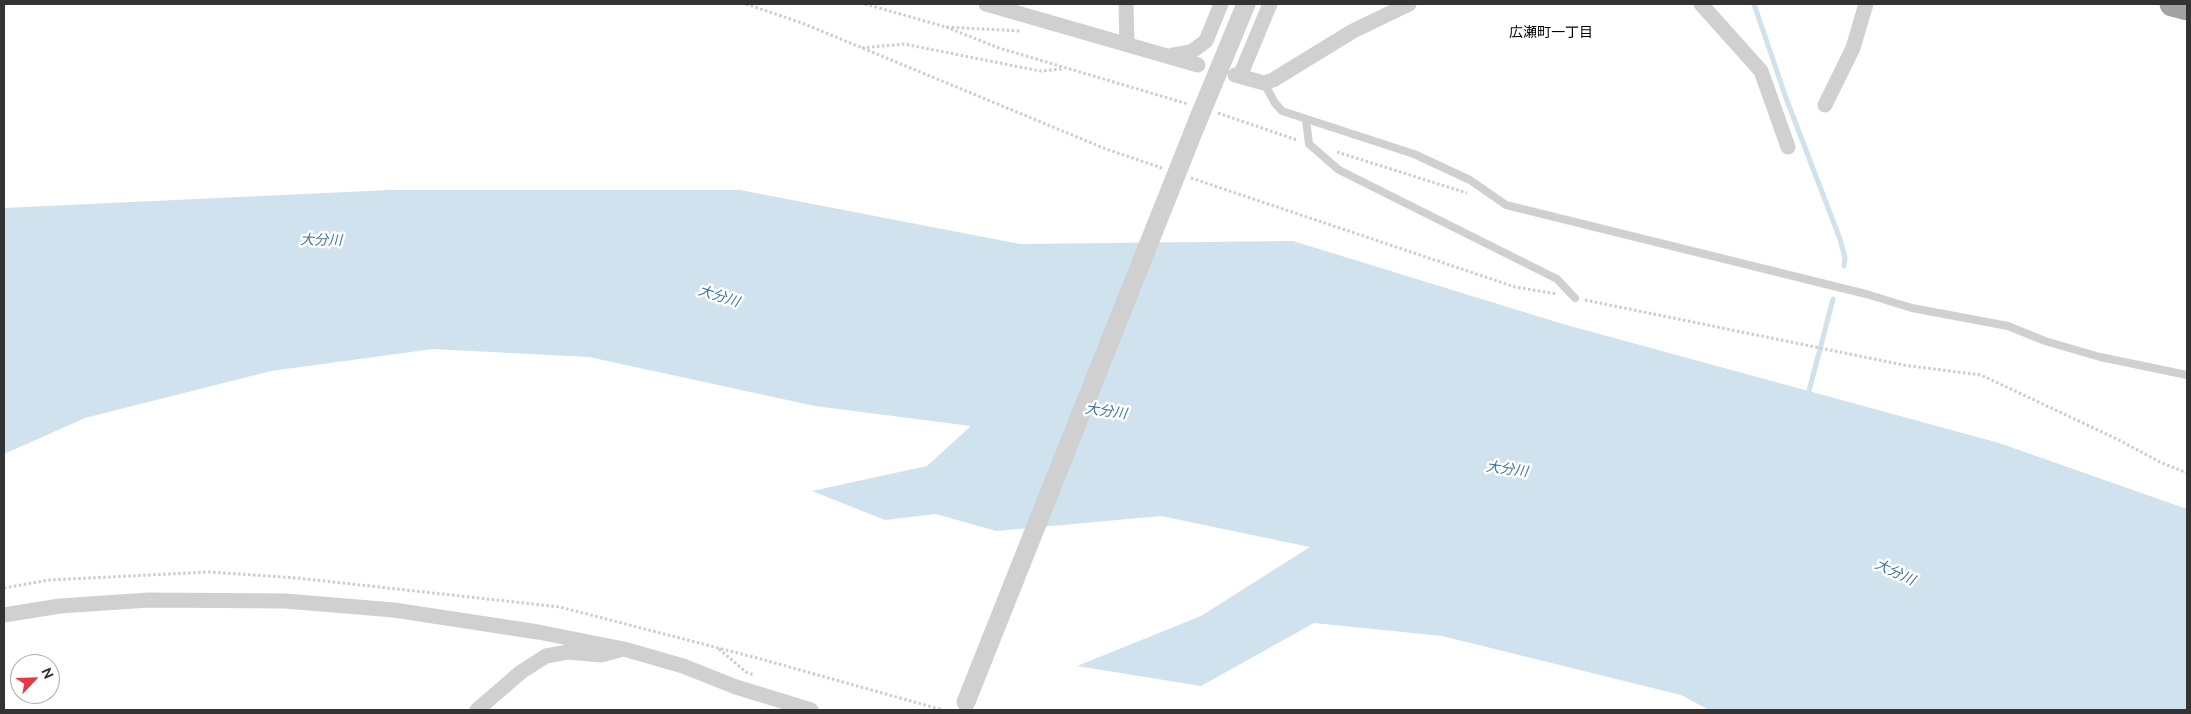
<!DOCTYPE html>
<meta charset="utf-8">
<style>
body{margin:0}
#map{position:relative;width:2191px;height:714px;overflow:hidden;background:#fff;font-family:Ubuntu,sans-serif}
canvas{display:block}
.frame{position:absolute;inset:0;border:5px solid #333;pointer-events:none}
.north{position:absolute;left:10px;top:654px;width:50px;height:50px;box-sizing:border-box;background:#fff;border:1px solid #adadad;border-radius:50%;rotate:66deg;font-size:14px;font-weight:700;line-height:20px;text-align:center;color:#333}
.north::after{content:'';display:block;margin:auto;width:18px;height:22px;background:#e63946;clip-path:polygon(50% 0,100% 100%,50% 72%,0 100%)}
</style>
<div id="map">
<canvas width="2191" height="714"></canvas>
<div class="frame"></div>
<div class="north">N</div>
</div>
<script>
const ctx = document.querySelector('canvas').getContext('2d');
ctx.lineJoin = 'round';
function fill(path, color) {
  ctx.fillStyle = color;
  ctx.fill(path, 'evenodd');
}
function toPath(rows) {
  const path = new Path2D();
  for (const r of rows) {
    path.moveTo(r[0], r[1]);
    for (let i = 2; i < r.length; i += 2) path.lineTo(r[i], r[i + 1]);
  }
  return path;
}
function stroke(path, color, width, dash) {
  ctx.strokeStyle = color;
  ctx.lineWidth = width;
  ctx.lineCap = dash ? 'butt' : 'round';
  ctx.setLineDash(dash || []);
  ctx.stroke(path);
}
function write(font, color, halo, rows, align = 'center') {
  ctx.font = font + ' Ubuntu,"Noto Sans JP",sans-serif';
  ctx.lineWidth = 5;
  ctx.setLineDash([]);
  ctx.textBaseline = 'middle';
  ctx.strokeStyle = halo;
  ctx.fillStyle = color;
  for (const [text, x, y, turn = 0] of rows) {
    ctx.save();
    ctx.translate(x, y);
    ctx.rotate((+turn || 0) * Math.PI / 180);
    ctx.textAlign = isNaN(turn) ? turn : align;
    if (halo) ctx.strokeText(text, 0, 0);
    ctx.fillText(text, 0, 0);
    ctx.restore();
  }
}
fill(toPath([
 [389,190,740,190,1020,244,1293,241,1563,324,1999,443,2187,509,2187,710,1709,710,1681,695,1442,636,1314,623,1201,686,1077,666,1201,616,1310,547,1161,516,996,531,936,514,885,520,812,491,927,466,971,426,815,406,589,357,433,349,271,371,85,418,4,454,4,208]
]), '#cfe2ee');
stroke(toPath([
 [1754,4,1786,98,1840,239,1845,258,1844,266],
 [1809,391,1833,299]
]), '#cfe2ee', 5);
stroke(toPath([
 [746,4,802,23,1106,149,1162,168],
 [865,4,946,27,1021,31],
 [946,27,999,48,1188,104],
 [862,48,904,44,1040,71,1063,69],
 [1218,113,1297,140],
 [1337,152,1467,193],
 [1191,178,1515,287,1557,294],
 [1585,300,1903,365,1981,375,2117,439,2160,462,2187,473],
 [4,588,49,580,210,572,297,578,560,607,757,658,943,710],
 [719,649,746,672,754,675]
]), '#cdcdcd', 3, [2.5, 2.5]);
stroke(toPath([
 [1264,83,1275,103,1282,111,1414,154,1470,180,1506,205,1866,294,1912,308,2008,326,2045,341,2100,357,2187,375],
 [1306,120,1309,144,1339,170,1557,279,1575,298]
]), '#d0d0d0', 8);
stroke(toPath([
 [986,4,1198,65],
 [1126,4,1127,44],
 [1701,4,1761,71,1788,147],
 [1173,55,1191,52,1206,41,1221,4],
 [1235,75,1264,83,1273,80,1353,31,1409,4],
 [1240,76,1270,4],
 [1825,105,1853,48,1866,4],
 [4,615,60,606,149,600,285,601,394,610,538,632,624,649,683,666,736,687,811,710],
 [477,710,521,672,546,656,568,652,601,655,620,650]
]), '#d0d0d0', 15);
stroke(toPath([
 [1198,120,1246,4]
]), '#d0d0d0', 19);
stroke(toPath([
 [2172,4,2187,8]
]), '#a2a2a2', 25);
stroke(toPath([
 [966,702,1198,120]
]), '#d0d0d0', 19);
write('14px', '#000', '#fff', [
 ["広瀬町一丁目",1551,32]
]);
write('italic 14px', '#3f7597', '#fff', [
 ["大分川",321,240,1],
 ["大分川",719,296,18],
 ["大分川",1106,411,8],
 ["大分川",1507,469,8],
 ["大分川",1895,572,25]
]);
</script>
